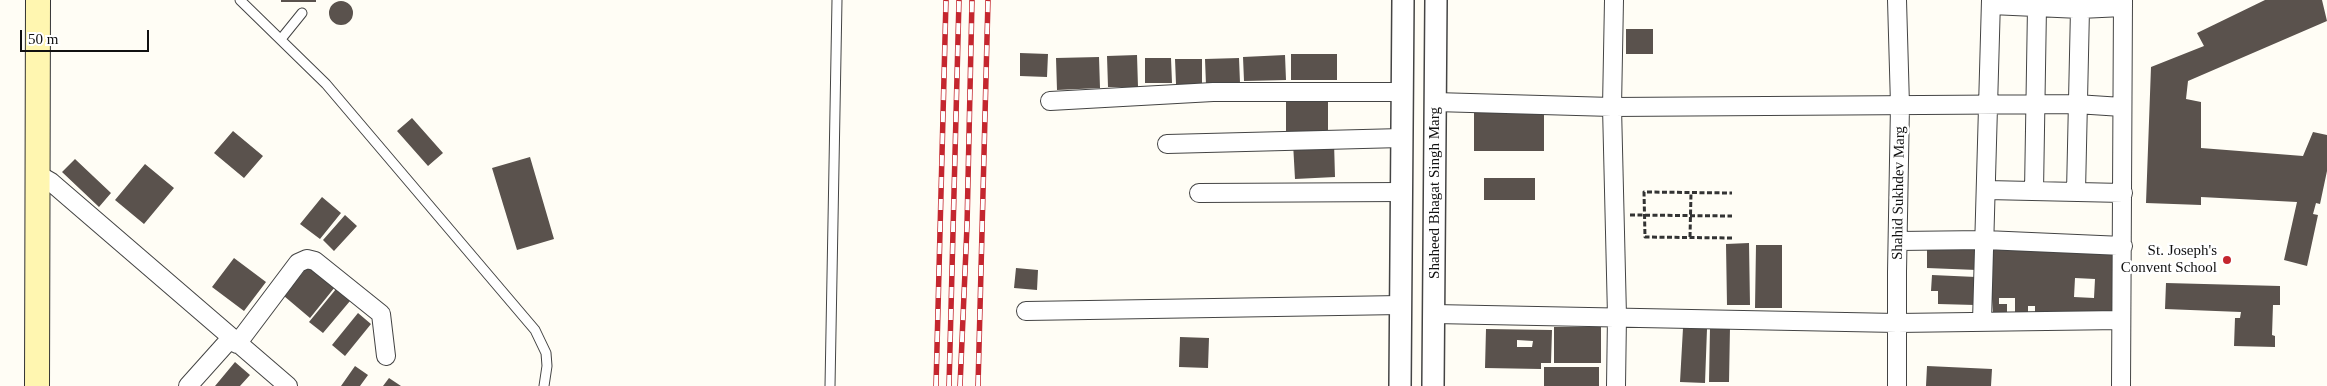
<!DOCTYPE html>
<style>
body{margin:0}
#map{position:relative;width:2327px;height:386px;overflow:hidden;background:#fffdf5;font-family:Georgia,serif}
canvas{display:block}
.scale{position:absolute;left:20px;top:30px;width:129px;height:22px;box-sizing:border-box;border:2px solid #111;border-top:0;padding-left:6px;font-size:15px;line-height:18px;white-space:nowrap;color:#111;-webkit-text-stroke:4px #fff;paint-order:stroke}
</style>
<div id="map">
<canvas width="2327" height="386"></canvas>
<div class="scale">50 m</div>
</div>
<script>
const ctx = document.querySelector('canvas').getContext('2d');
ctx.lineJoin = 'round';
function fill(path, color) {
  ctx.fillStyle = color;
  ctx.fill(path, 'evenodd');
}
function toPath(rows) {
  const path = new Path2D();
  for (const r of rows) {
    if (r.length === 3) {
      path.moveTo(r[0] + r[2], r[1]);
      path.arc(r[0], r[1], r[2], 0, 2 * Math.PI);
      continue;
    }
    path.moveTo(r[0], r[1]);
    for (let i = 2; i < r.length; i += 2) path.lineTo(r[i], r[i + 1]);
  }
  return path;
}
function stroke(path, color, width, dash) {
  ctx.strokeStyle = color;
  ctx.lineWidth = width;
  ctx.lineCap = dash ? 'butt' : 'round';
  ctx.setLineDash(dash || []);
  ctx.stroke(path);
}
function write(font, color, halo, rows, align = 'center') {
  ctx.font = font + ' Georgia,serif';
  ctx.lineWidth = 5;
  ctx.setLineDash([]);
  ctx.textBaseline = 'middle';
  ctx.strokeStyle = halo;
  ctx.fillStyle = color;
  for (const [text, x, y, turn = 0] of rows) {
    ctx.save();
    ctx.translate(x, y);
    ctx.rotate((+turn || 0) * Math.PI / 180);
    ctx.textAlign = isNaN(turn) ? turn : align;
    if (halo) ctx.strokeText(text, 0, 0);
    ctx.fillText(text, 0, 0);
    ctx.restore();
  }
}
fill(toPath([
 [281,0,316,0,316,2,281,2],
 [2265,0,2322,0,2327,21,2188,81,2186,99,2201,102,2201,148,2303,156,2313,132,2327,135,2327,171,2320,204,2316,203,2313,214,2318,215,2307,266,2284,260,2297,202,2201,197,2201,205,2146,203,2151,67,2204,46,2197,33],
 [341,13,12],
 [1626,29,1653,29,1653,54,1626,54],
 [1020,53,1048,54,1047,77,1020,76],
 [1291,54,1337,54,1337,80,1291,80],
 [1137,55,1138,87,1108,87,1107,56],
 [1285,55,1286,80,1244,81,1243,57],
 [1099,57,1100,88,1057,90,1056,58],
 [1145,58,1171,58,1172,83,1145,83],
 [1239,58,1240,83,1206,85,1205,59],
 [1175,59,1202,59,1202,84,1176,84],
 [1328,96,1328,137,1286,137,1286,97],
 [1474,112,1544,112,1544,151,1474,151],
 [412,118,443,153,428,166,397,131],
 [233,131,263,156,244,178,214,153],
 [1334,142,1335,177,1295,179,1293,143],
 [530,157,554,239,517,250,492,168],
 [75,159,111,193,99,207,62,172],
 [145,164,174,188,144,224,115,200],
 [1484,178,1535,178,1535,200,1484,200],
 [322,197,341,213,320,239,300,224],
 [345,215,357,226,334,251,323,240],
 [1749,243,1750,305,1727,305,1726,244],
 [1756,245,1782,245,1782,308,1755,308],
 [1927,245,1977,246,1977,270,1927,268],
 [1990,250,2116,251,2115,314,2035,313,2035,306,2028,306,2028,313,2015,313,2015,298,1999,298,1999,304,2007,304,2007,313,1993,313,1990,270,1993,270,1993,258,1990,258],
 [2075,278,2095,279,2094,298,2074,297],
 [234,258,266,282,244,311,212,287],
 [309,265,335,287,310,318,284,296],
 [1016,268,1038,270,1037,290,1014,288],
 [1932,275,1976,277,1975,305,1938,304,1938,291,1931,291],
 [2166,283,2280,286,2280,305,2273,305,2272,335,2275,336,2275,347,2234,346,2235,318,2240,318,2241,312,2165,309],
 [336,289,350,301,323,333,309,322],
 [358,313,371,324,345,356,332,345],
 [1554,327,1601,327,1601,363,1554,363],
 [1710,327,1730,327,1729,382,1709,382],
 [1683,328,1707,329,1705,383,1680,382],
 [1486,329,1552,330,1551,363,1541,363,1541,369,1485,368],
 [1517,340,1533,341,1532,347,1517,347],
 [1180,337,1209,338,1208,368,1179,367],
 [235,362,250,375,240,386,215,386],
 [355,366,368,375,360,386,341,386],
 [1927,366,1992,369,1991,386,1926,386],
 [1544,367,1599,367,1599,386,1544,386],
 [389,378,401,386,383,386]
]), '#5a524d');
const service = toPath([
 [240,0,326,84,535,330,546,353,547,366,544,386],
 [281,39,302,13],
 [830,386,837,0]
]);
const minor = toPath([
 [1614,0,1612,107,1617,316,1616,386],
 [1991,5,2080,9,2123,7],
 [1050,101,1213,92,1401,92],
 [1435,102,1612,107,2076,104,2122,107],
 [1167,144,1402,138],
 [37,174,51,182,288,386],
 [1987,190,2123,193],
 [2034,191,2037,7],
 [2076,192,2080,9],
 [1199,193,1401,192],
 [1898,241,1985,240,2123,246],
 [1026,311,1401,305],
 [1434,314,1897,323,2121,320],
 [1982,321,1991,0],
 [237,344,298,263,307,259,315,261,381,314,386,356],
 [188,386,231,338],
 [1897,386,1897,272,1900,105,1897,0],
 [2121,386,2123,0]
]);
const tertiary = toPath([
 [1400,386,1403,0],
 [1433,386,1436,0]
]);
const secondary = toPath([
 [37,386,38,0]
]);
stroke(service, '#444', 11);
stroke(minor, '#444', 20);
stroke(tertiary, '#444', 24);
stroke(secondary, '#333', 26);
stroke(toPath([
 [1630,215,1732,216],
 [1690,237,1691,193],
 [1732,238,1645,237,1644,192,1732,193]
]), '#333', 3, [5, 2.5]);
stroke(service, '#fff', 9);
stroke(minor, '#fff', 18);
stroke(tertiary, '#fff', 21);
stroke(secondary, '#fff6b0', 24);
const rail = toPath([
 [936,386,946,0],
 [949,386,959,0],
 [960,386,967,226,972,0],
 [978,386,988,0]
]);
stroke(rail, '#c4262e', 5.5);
stroke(rail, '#fff', 4, [11]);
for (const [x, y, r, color] of [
 [2227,260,5,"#c4262e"]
]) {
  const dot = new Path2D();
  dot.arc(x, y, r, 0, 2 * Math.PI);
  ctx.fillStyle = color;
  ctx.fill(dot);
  stroke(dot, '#fff', 2);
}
write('15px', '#111', '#fff', [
 ["Shaheed Bhagat Singh Marg",1435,193,-90],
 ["Shahid Sukhdev Marg",1899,193,-89]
]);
write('15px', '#111', '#fff', [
 ["St. Joseph's",2217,251],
 ["Convent School",2217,268]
], 'right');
</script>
